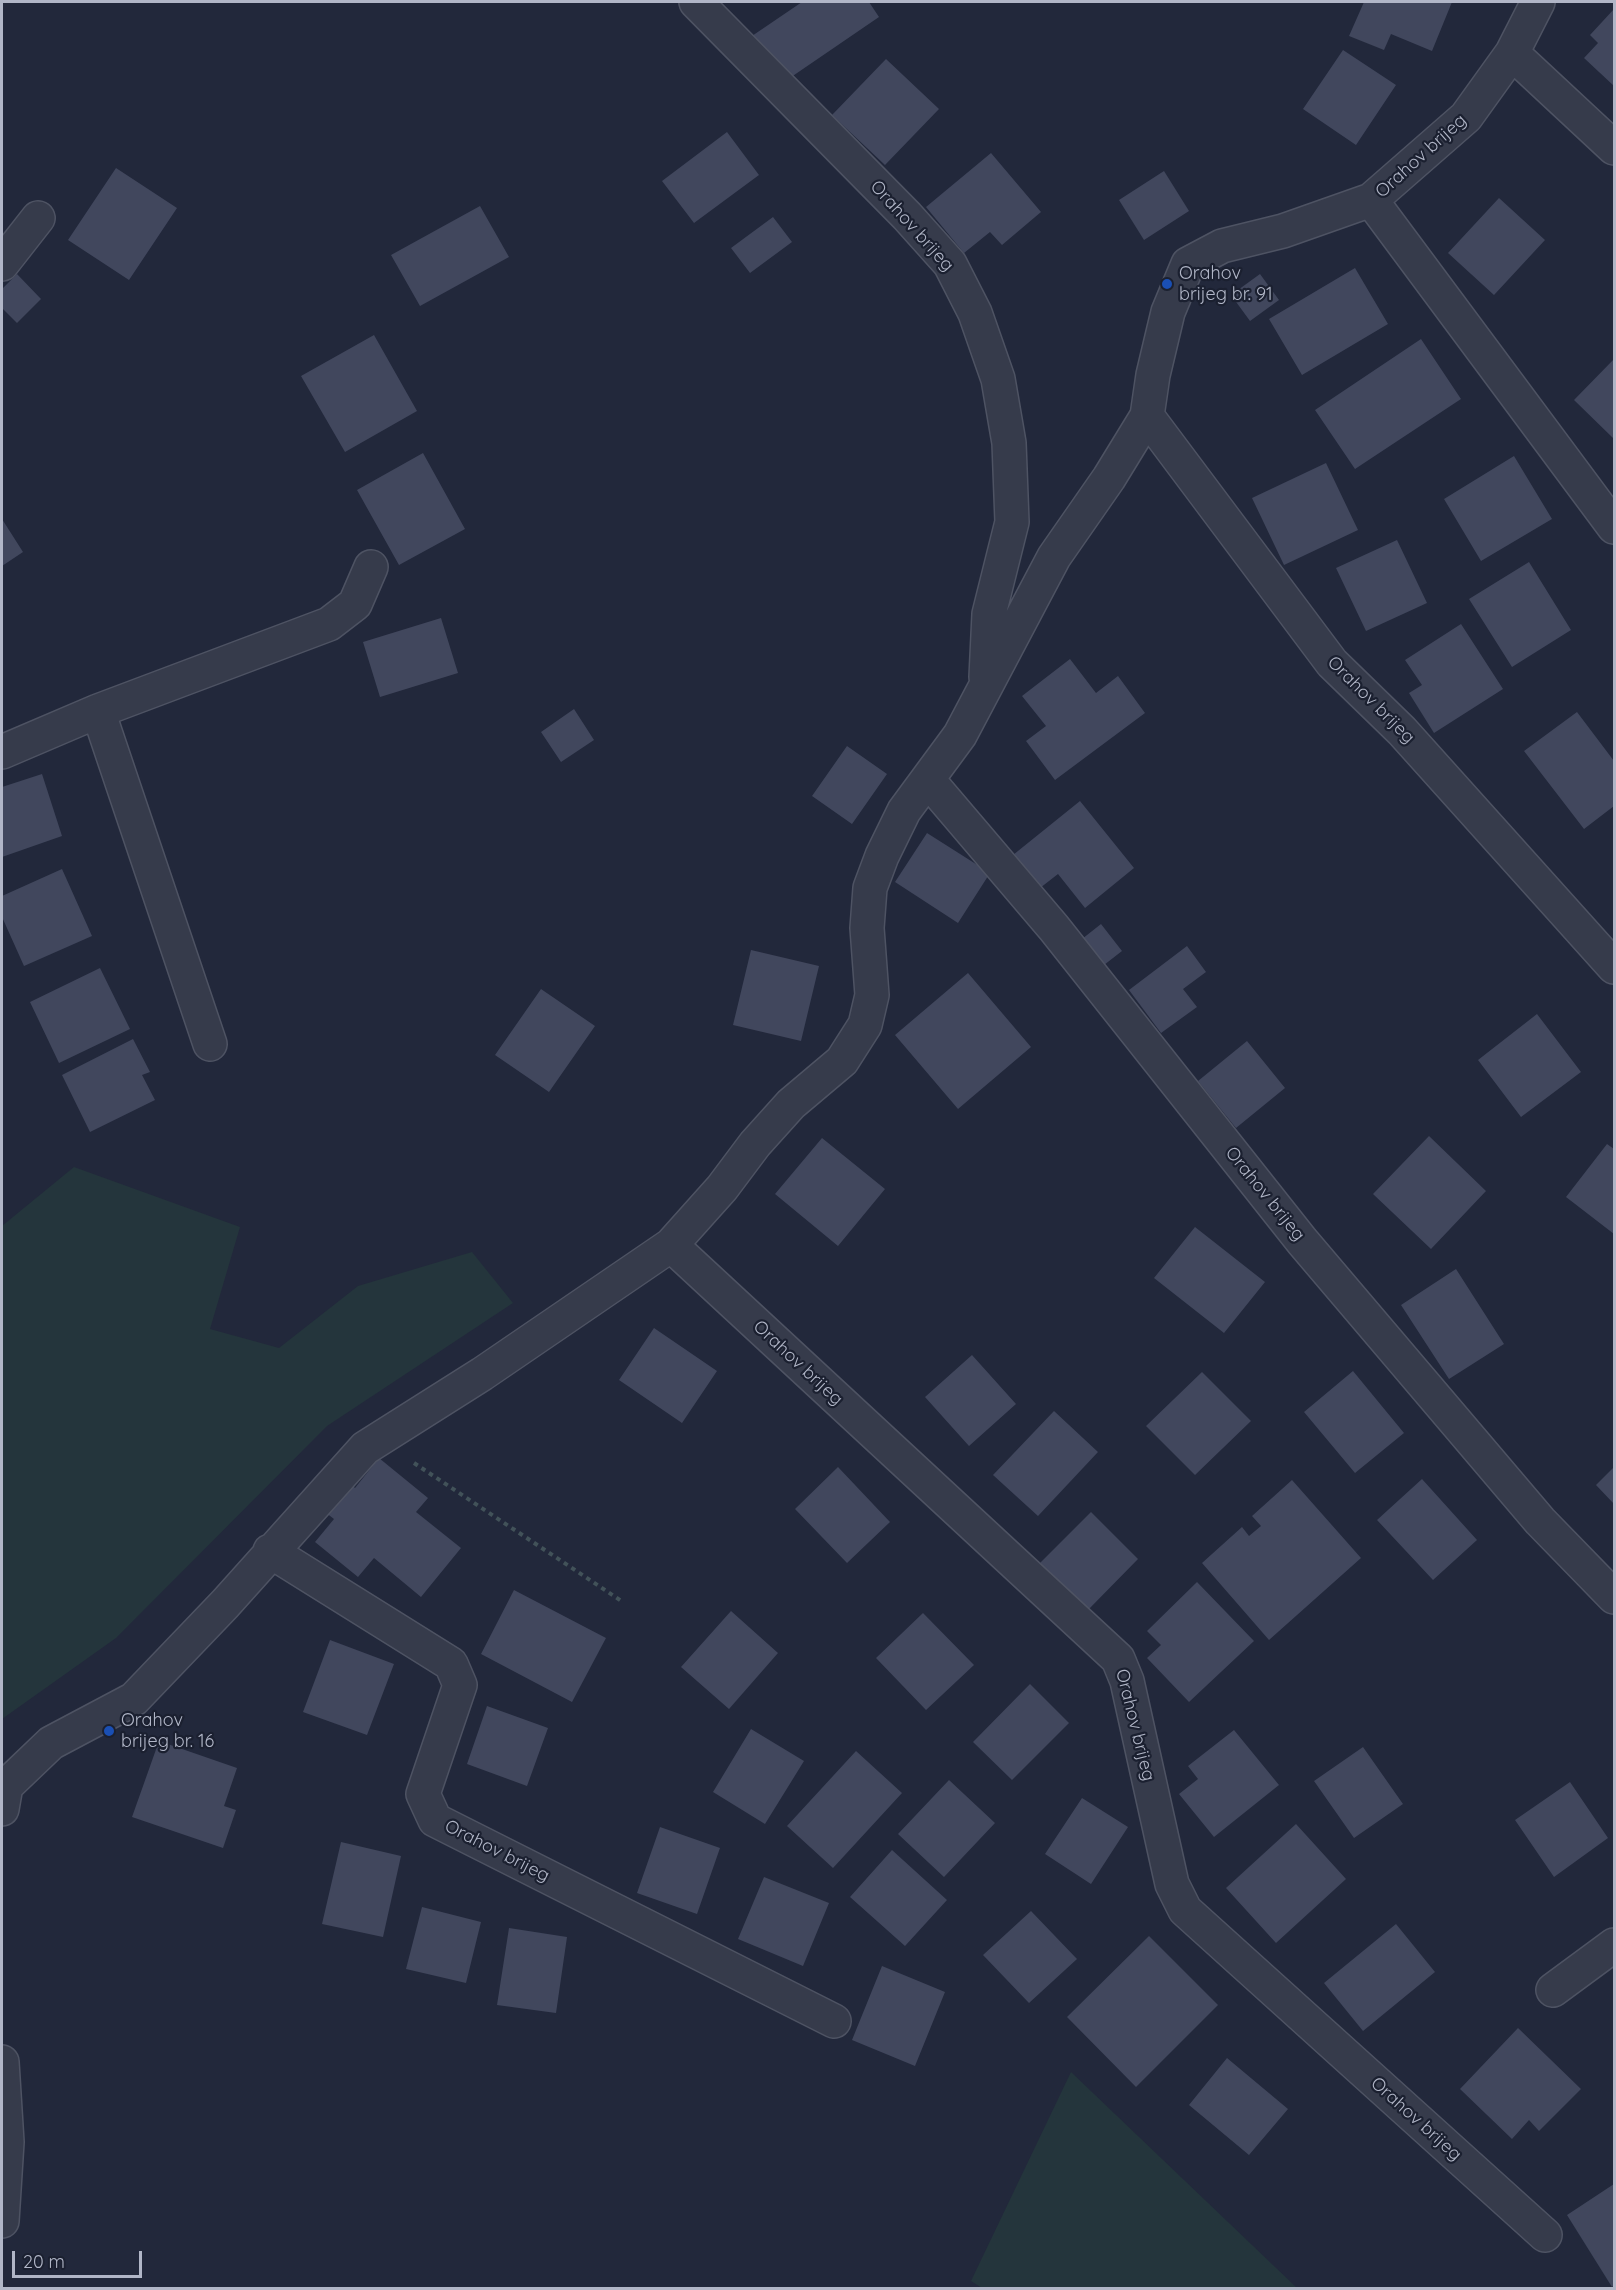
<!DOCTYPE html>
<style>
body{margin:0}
#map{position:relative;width:1616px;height:2290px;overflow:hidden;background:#22283b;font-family:Quicksand,sans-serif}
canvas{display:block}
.frame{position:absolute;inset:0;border:3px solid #b1b6c7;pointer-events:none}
.scale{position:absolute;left:12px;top:2251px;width:130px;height:27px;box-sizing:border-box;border:3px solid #b1b6c7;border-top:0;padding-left:8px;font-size:18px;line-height:21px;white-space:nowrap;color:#b1b6c7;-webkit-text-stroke:4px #1b2030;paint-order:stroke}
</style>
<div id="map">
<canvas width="1616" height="2290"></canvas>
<div class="frame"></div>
<div class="scale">20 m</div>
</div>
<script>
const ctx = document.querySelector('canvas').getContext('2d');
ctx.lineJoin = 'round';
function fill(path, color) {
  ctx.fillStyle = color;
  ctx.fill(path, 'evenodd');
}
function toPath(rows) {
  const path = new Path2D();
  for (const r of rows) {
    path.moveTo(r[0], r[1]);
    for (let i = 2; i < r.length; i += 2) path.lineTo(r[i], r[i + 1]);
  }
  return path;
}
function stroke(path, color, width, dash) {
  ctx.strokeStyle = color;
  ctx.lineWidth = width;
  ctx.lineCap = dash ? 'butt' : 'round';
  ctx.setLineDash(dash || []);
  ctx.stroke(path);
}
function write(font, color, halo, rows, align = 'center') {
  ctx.font = font + ' Quicksand,sans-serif';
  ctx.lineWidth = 4.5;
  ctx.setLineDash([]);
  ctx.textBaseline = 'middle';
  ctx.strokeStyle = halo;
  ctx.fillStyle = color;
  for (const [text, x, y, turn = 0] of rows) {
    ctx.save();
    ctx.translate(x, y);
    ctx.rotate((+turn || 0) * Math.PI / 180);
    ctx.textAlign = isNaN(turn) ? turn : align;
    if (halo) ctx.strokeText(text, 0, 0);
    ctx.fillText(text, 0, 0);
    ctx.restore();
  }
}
fill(toPath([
 [74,1167,240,1227,210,1329,279,1348,358,1286,472,1252,513,1303,327,1426,116,1638,2,1719,2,1226],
 [1071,2072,1297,2288,982,2288,971,2281]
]), '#24353c');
fill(toPath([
 [802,2,869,2,879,17,781,84,749,38],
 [1364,2,1452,2,1432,51,1391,34,1384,50,1349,36],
 [1614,9,1614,86,1584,58,1598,43,1590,35],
 [1343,50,1396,85,1356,145,1303,109],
 [886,59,939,109,885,165,832,115],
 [727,132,759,175,694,223,662,181],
 [991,153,1041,212,1002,245,990,232,964,253,926,207],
 [116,168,177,208,129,280,68,240],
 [1164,171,1189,211,1144,240,1119,200],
 [1499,198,1545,240,1494,295,1448,253],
 [480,206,509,257,420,306,391,255],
 [773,217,792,242,750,273,731,248],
 [1355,268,1388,324,1302,375,1269,319],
 [17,274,41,299,17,323,2,308,2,289],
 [1260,274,1279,300,1250,321,1231,295],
 [374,335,417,411,345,452,301,376],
 [1421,339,1461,399,1355,469,1315,410],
 [1614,359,1614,439,1574,400],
 [423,453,465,529,399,565,357,490],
 [1514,456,1552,519,1481,561,1444,499],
 [1326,463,1358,530,1284,565,1252,498],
 [2,519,23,552,2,566],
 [1397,540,1427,603,1366,631,1336,568],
 [1529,562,1571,630,1512,667,1469,599],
 [441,618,458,673,380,697,363,642],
 [1461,624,1503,689,1434,733,1409,693,1422,685,1405,660],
 [1070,659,1096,693,1118,676,1145,713,1055,780,1026,741,1046,726,1022,696],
 [574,709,594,740,561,762,541,732],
 [1577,712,1614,761,1614,806,1584,829,1524,751],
 [847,746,887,774,852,824,812,796],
 [42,774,62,836,2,857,2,787],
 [1080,801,1134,868,1085,908,1058,874,1040,888,1013,855],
 [927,833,990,873,958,923,895,882],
 [62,869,92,936,24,966,2,917,2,896],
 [1101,924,1122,951,1104,965,1082,939],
 [1187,946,1206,972,1183,989,1197,1007,1161,1033,1129,990],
 [751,950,819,966,801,1041,733,1025],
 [100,968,130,1029,59,1063,30,1002],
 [968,973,1031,1047,958,1109,895,1035],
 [541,989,595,1026,549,1092,495,1055],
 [1537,1014,1581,1072,1521,1117,1478,1060],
 [133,1039,150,1072,142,1075,155,1100,90,1132,62,1075],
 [1247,1041,1285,1088,1236,1128,1198,1081],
 [1429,1136,1486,1191,1431,1249,1373,1194],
 [822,1138,885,1189,838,1246,775,1194],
 [1607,1144,1614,1149,1614,1234,1566,1197],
 [1195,1227,1265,1282,1224,1333,1154,1278],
 [1456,1269,1504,1344,1449,1379,1401,1305],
 [654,1328,717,1371,682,1423,619,1380],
 [972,1355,1016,1404,969,1446,925,1397],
 [1353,1371,1404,1433,1355,1473,1304,1412],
 [1202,1372,1251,1421,1195,1475,1146,1426],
 [1054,1411,1098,1452,1038,1516,993,1475],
 [379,1458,428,1498,416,1512,461,1548,421,1597,374,1558,358,1577,315,1542,334,1519,321,1509,346,1480,355,1488],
 [838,1467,890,1522,847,1563,795,1509],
 [1614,1467,1614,1504,1596,1485],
 [1422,1479,1477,1540,1433,1580,1377,1520],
 [1292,1480,1361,1558,1269,1640,1202,1563,1242,1527,1249,1536,1261,1526,1252,1516],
 [1091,1512,1138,1559,1088,1610,1040,1563],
 [1197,1582,1254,1641,1189,1702,1147,1658,1161,1645,1147,1631],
 [514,1590,606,1638,572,1702,481,1654],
 [731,1611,778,1653,729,1709,681,1667],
 [923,1613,974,1665,926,1710,876,1658],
 [330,1640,394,1664,367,1735,303,1712],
 [1030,1684,1069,1723,1012,1780,973,1742],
 [487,1706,548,1728,527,1786,467,1764],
 [751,1729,804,1761,765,1824,713,1792],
 [1234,1730,1279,1785,1214,1837,1179,1794,1198,1779,1188,1766],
 [159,1741,237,1768,224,1806,236,1810,223,1848,132,1817],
 [1363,1747,1403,1804,1354,1838,1314,1781],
 [856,1751,902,1793,833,1868,787,1826],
 [949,1780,995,1823,944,1877,898,1834],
 [1570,1782,1608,1838,1554,1877,1515,1820],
 [1082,1798,1128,1827,1091,1884,1045,1854],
 [1296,1824,1346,1879,1276,1943,1226,1888],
 [660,1827,720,1848,697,1914,637,1893],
 [341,1842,401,1856,383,1937,322,1924],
 [892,1850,947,1900,905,1946,850,1897],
 [764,1877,829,1903,803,1966,738,1939],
 [422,1907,481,1922,466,1983,406,1969],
 [1031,1911,1077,1959,1029,2003,983,1955],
 [1396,1924,1435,1972,1363,2031,1324,1983],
 [509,1928,567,1937,556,2013,497,2005],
 [1149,1936,1218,2005,1136,2087,1067,2017],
 [882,1966,945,1992,915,2066,852,2040],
 [1518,2028,1581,2089,1539,2131,1529,2120,1512,2139,1460,2089],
 [1227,2058,1288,2109,1249,2155,1189,2105],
 [1614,2184,1614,2285,1612,2287,1567,2215]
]), '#41475d');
const minor = toPath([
 [696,2,907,216,950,264,975,313,998,379,1009,443,1012,522,989,614,986,677],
 [1512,53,1614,148],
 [1371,200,1614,527],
 [2,264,38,218],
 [1147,416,1332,663,1402,731,1614,967],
 [98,711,210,1044],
 [2,752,98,711,329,624,355,604,371,567],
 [928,780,1054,928,1302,1241,1540,1521,1614,1597],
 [671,1245,1118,1659,1127,1681,1172,1884,1185,1910,1545,2235],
 [270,1551,451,1664,460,1685,423,1794,435,1820,834,2021],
 [2,1809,6,1786,51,1743,134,1699,225,1604,365,1448,482,1374,671,1245,722,1188,755,1144,791,1104,842,1061,865,1025,872,995,867,928,870,888,882,856,904,811,960,735,1054,557,1109,478,1147,416,1153,375,1168,312,1188,264,1222,246,1283,231,1371,200,1466,117,1512,53,1538,2],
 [1553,1990,1614,1945],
 [2,2062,7,2142,2,2221]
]);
stroke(minor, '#4e5363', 36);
stroke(toPath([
 [414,1463,623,1602]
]), '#425259', 4, [4.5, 4.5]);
stroke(minor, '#363b4b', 33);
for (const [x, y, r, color] of [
 [1167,284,6,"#1a4fb4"],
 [109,1731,6,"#1a4fb4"]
]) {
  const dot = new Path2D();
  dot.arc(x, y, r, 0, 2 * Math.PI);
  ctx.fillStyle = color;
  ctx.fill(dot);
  stroke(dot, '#1b2030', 2);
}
write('18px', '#b1b6c7', '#1b2030', [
 ["Orahov brijeg",1421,156,-42],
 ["Orahov brijeg",912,226,48],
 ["Orahov brijeg",1371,700,45],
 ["Orahov brijeg",1265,1194,51],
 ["Orahov brijeg",798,1363,43],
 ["Orahov brijeg",1135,1725,76],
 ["Orahov brijeg",497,1851,27],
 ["Orahov brijeg",1416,2119,42]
]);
write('18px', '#b1b6c7', '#1b2030', [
 ["Orahov",1179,274],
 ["brijeg br. 91",1179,295],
 ["Orahov",121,1721],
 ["brijeg br. 16",121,1742]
], 'left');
</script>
